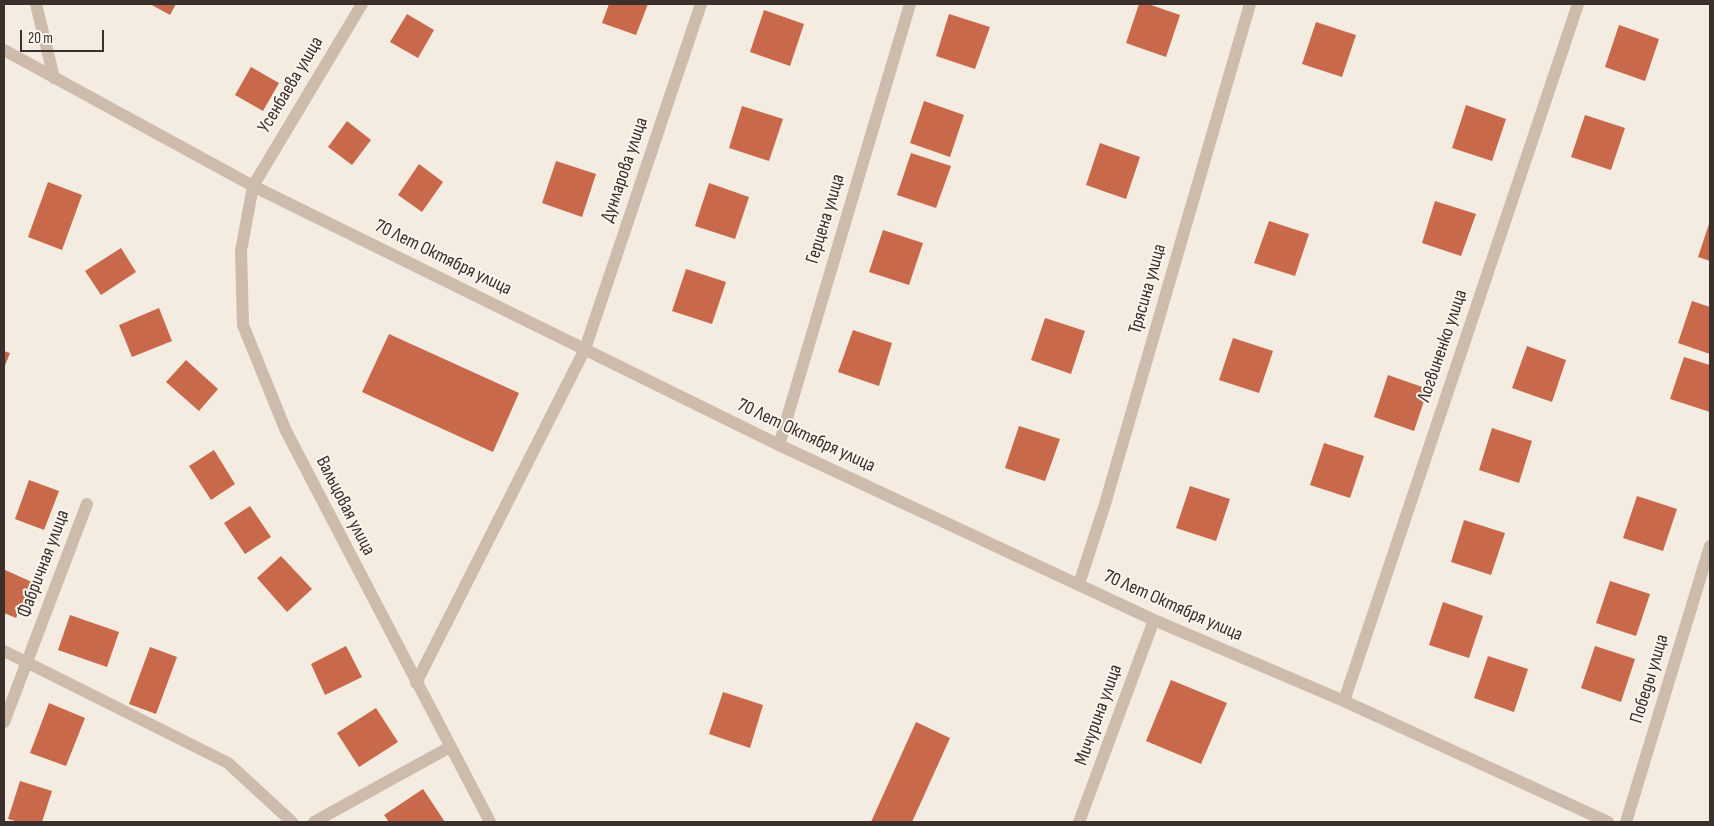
<!DOCTYPE html>
<meta charset="utf-8">
<style>
body{margin:0}
#map{position:relative;width:1714px;height:826px;overflow:hidden;background:#f4ebe1;font-family:"Sofia Sans Condensed",sans-serif}
canvas{display:block}
.frame{position:absolute;inset:0;border:5px solid #3b302b;pointer-events:none}
.scale{position:absolute;left:20px;top:30px;width:84px;height:22px;box-sizing:border-box;border:2px solid #3b302b;border-top:0;padding-left:6px;font-size:15px;line-height:18px;white-space:nowrap;color:#3b302b;-webkit-text-stroke:4px #fbf5ee;paint-order:stroke}
</style>
<div id="map">
<canvas width="1714" height="826"></canvas>
<div class="frame"></div>
<div class="scale">20 m</div>
</div>
<script>
const ctx = document.querySelector('canvas').getContext('2d');
ctx.lineJoin = 'round';
function fill(path, color) {
  ctx.fillStyle = color;
  ctx.fill(path, 'evenodd');
}
function toPath(rows) {
  const path = new Path2D();
  for (const r of rows) {
    path.moveTo(r[0], r[1]);
    for (let i = 2; i < r.length; i += 2) path.lineTo(r[i], r[i + 1]);
  }
  return path;
}
function stroke(path, color, width, dash) {
  ctx.strokeStyle = color;
  ctx.lineWidth = width;
  ctx.lineCap = dash ? 'butt' : 'round';
  ctx.setLineDash(dash || []);
  ctx.stroke(path);
}
function write(font, color, halo, rows, align = 'center') {
  ctx.font = font + ' "Sofia Sans Condensed",sans-serif';
  ctx.lineWidth = 4;
  ctx.setLineDash([]);
  ctx.textBaseline = 'middle';
  ctx.strokeStyle = halo;
  ctx.fillStyle = color;
  for (const [text, x, y, turn = 0] of rows) {
    ctx.save();
    ctx.translate(x, y);
    ctx.rotate((+turn || 0) * Math.PI / 180);
    ctx.textAlign = isNaN(turn) ? turn : align;
    if (halo) ctx.strokeText(text, 0, 0);
    ctx.fillText(text, 0, 0);
    ctx.restore();
  }
}
fill(toPath([
 [150,4,176,4,170,15],
 [609,4,648,4,636,35,602,23],
 [1139,4,1148,4,1180,15,1166,57,1126,43],
 [764,10,804,24,790,66,750,52],
 [407,14,434,30,418,58,390,42],
 [949,14,990,27,975,69,936,56],
 [1316,22,1356,35,1342,77,1302,64],
 [1619,25,1659,39,1645,81,1605,67],
 [251,67,279,83,263,111,235,95],
 [924,101,964,115,950,157,910,143],
 [1466,105,1506,119,1492,161,1452,148],
 [742,106,783,119,769,161,729,148],
 [1585,115,1625,128,1611,170,1571,157],
 [347,121,371,140,352,165,328,147],
 [1100,143,1140,157,1126,199,1086,185],
 [911,153,951,166,936,208,897,195],
 [556,161,596,174,582,217,542,203],
 [419,164,443,182,422,212,398,195],
 [48,182,82,195,62,250,28,237],
 [709,183,749,197,735,239,695,226],
 [1435,201,1476,214,1461,256,1422,243],
 [1269,221,1309,234,1295,276,1254,263],
 [1710,221,1710,261,1698,257],
 [883,230,923,243,909,285,869,272],
 [121,248,136,272,101,295,85,271],
 [686,269,726,282,712,324,672,311],
 [1692,301,1710,307,1710,354,1678,343],
 [159,308,172,341,132,357,119,325],
 [1045,318,1085,331,1071,374,1031,360],
 [853,330,892,343,879,386,838,372],
 [389,334,519,393,493,452,362,392],
 [1233,338,1273,351,1259,393,1219,380],
 [1527,346,1566,360,1552,402,1512,388],
 [4,351,10,353,4,368],
 [1684,357,1710,365,1710,412,1670,399],
 [186,360,218,389,199,411,166,382],
 [1388,375,1428,389,1414,431,1374,417],
 [1019,426,1060,439,1045,481,1005,468],
 [1492,428,1532,441,1519,483,1479,470],
 [1324,443,1364,456,1350,498,1310,485],
 [214,450,235,484,211,500,189,466],
 [29,480,59,491,44,530,15,519],
 [1190,486,1230,499,1216,541,1176,528],
 [1637,496,1677,509,1663,551,1623,538],
 [250,506,271,537,245,554,224,523],
 [1464,520,1505,533,1491,575,1451,562],
 [281,556,312,589,287,612,257,578],
 [5,570,32,582,16,618,4,613],
 [1610,581,1650,594,1636,636,1596,623],
 [1443,602,1483,616,1469,658,1429,645],
 [70,615,119,632,107,667,58,650],
 [346,646,362,677,325,695,311,664],
 [1595,646,1635,659,1621,702,1581,688],
 [150,647,177,657,156,714,129,704],
 [1488,656,1528,669,1514,712,1474,698],
 [1171,680,1227,703,1201,764,1146,741],
 [723,692,763,705,750,748,709,734],
 [49,703,85,718,66,766,30,753],
 [376,708,398,742,359,767,337,733],
 [916,722,950,738,912,822,871,822],
 [20,781,52,791,42,822,19,822,8,819],
 [423,789,445,822,389,822,384,815]
]), '#c8694b');
stroke(toPath([
 [36,4,54,78],
 [362,4,253,186,241,251,243,325,286,431,490,822],
 [4,50,253,186,779,445,1154,620,1344,701,1608,822],
 [779,445,910,4],
 [1079,584,1105,504,1250,4],
 [4,651,228,763,292,822],
 [416,683,585,349,701,4],
 [1344,701,1578,4],
 [4,722,87,504],
 [314,822,450,747],
 [1079,822,1154,620],
 [1626,822,1710,546]
]), '#cdbbac', 12);
write('19px', '#3b302b', '#fbf5ee', [
 ["Усенбаева улица",291,85,-59],
 ["Дунларова улица",625,170,-71],
 ["Герцена улица",826,219,-73],
 ["70 Лет Октября улица",443,258,26],
 ["Трясина улица",1148,289,-74],
 ["Логвиненко улица",1443,346,-71],
 ["70 Лет Октября улица",806,436,25],
 ["Вальцовая улица",345,506,63],
 ["Фабричная улица",44,564,-69],
 ["70 Лет Октября улица",1173,606,24],
 ["Победы улица",1650,679,-73],
 ["Мичурина улица",1099,715,-70]
]);
</script>
